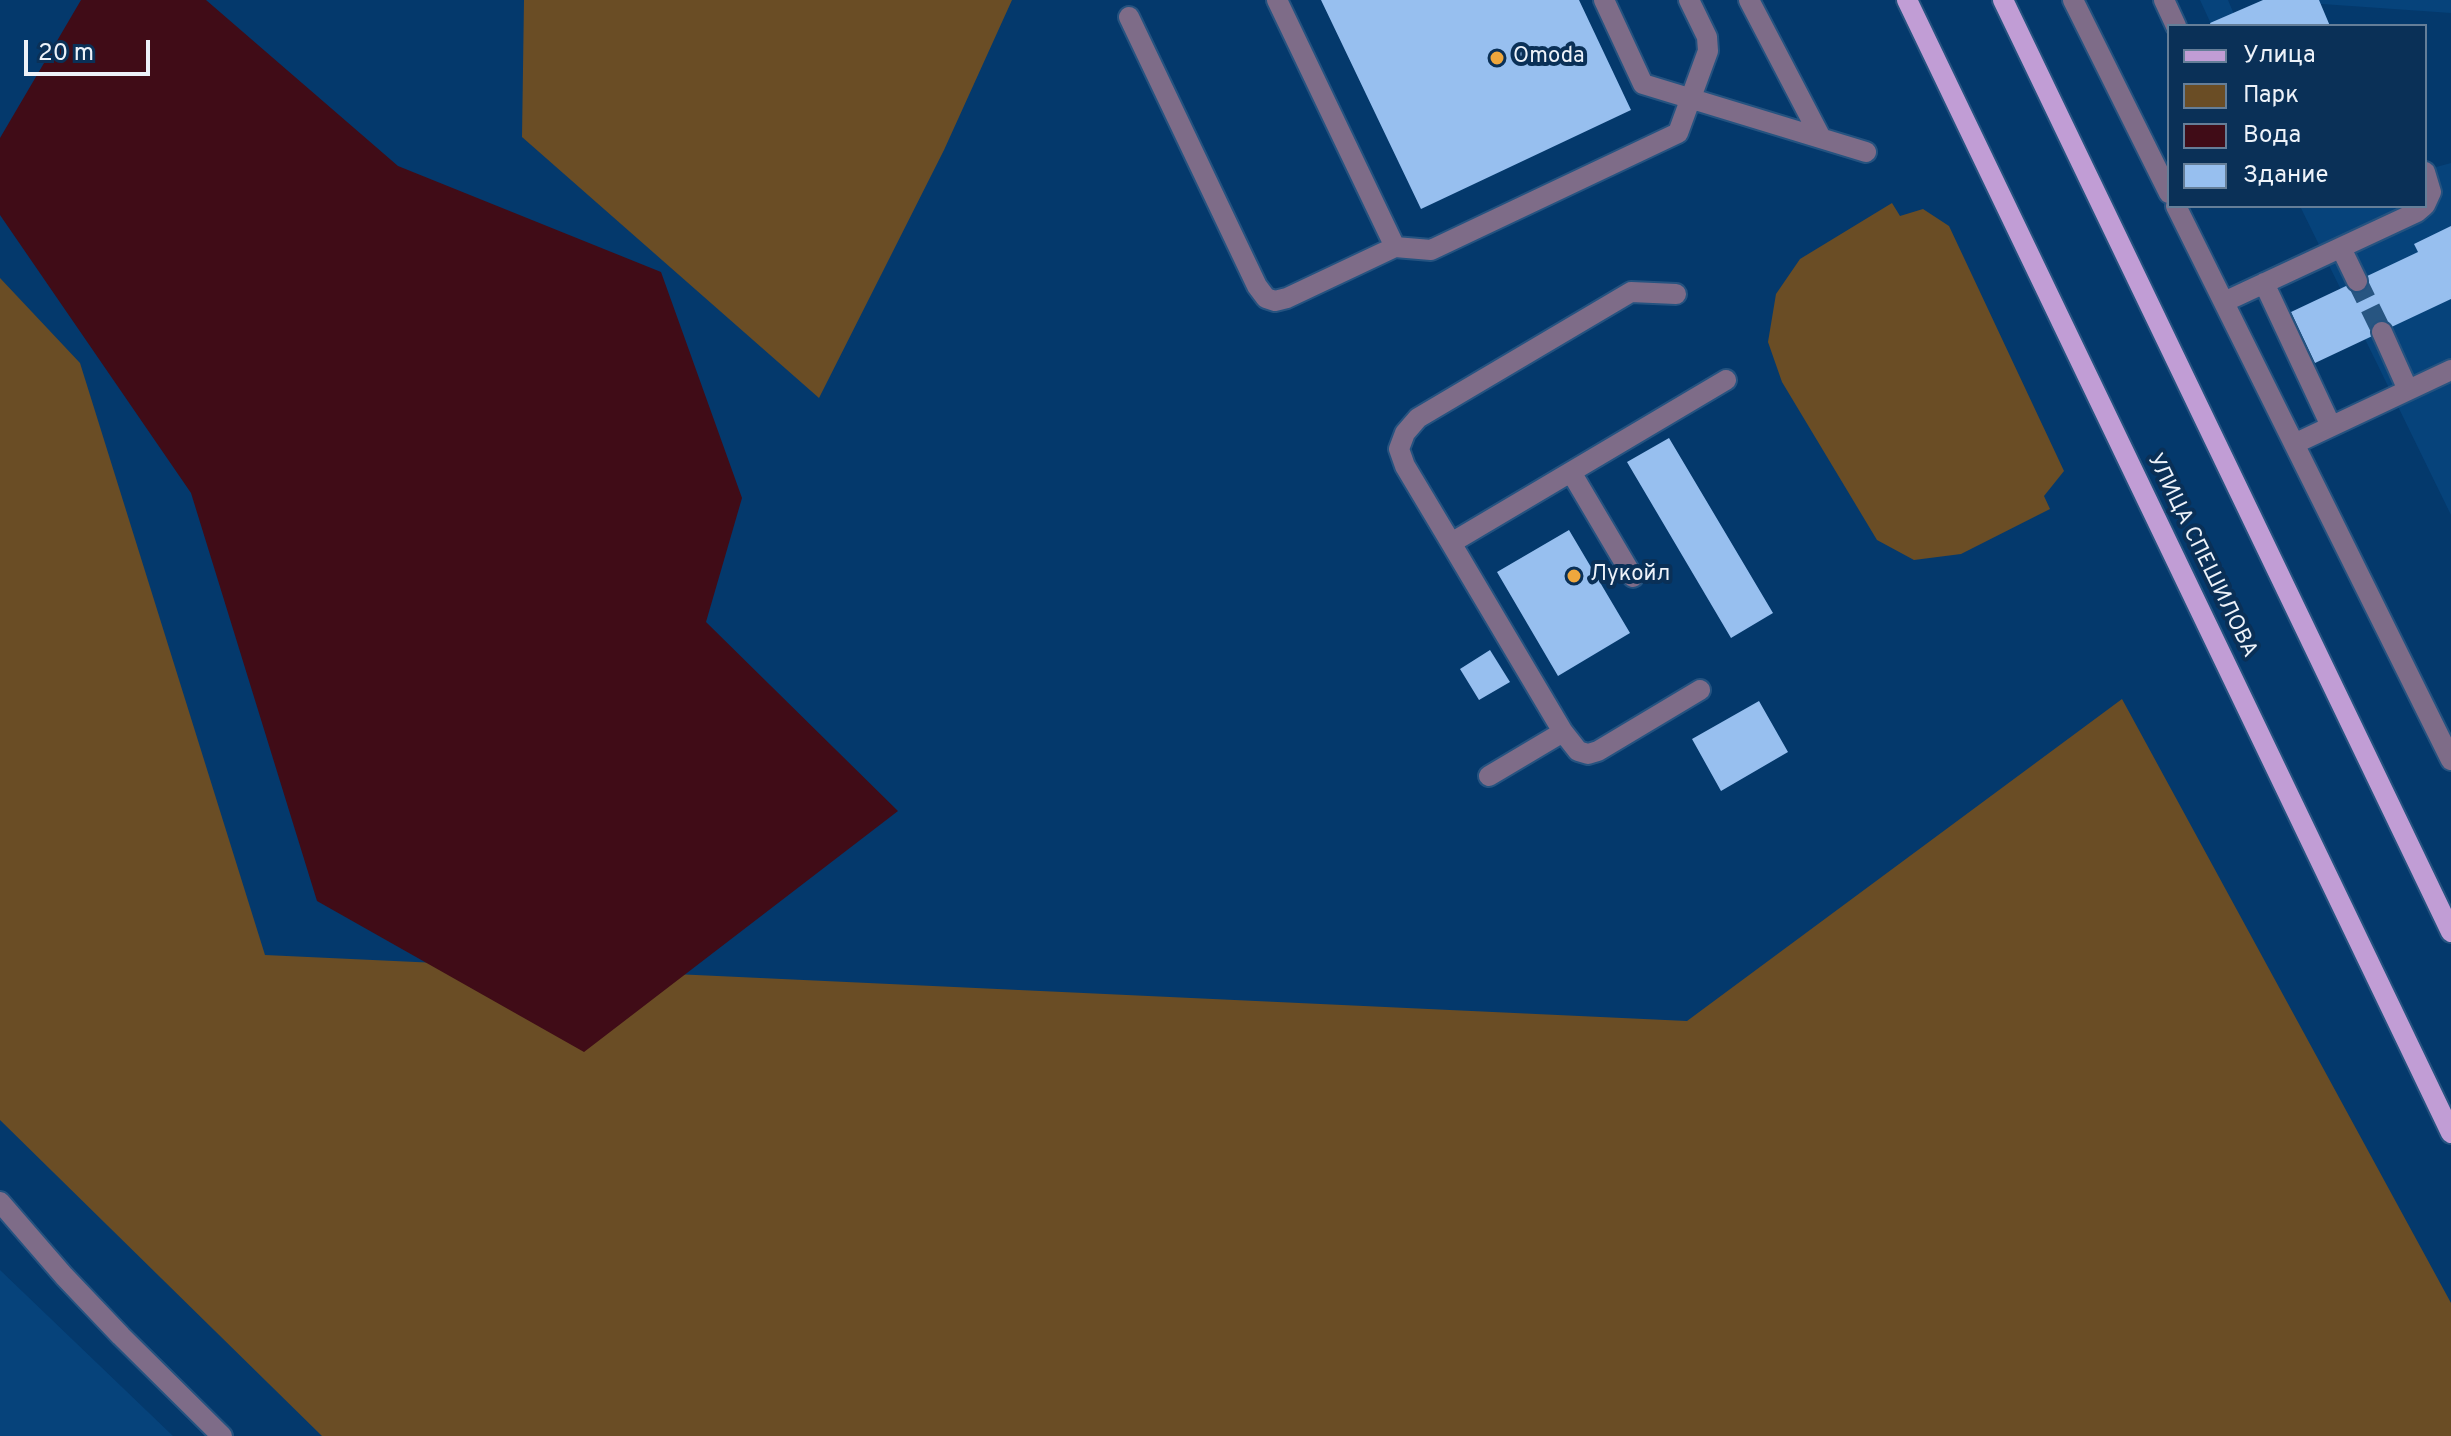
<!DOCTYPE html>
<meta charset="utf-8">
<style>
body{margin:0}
#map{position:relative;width:2451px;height:1436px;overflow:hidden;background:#04396c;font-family:Overpass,sans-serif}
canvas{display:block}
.legend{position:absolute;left:2167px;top:24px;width:260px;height:184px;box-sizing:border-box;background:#0a3057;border:2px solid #657e98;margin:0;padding:10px 14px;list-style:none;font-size:24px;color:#edf2f9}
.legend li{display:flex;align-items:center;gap:16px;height:40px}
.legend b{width:40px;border:2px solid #657e98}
.scale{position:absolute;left:24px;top:40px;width:126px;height:36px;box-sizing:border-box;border:4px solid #edf2f9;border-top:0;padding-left:10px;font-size:24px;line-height:28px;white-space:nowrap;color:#edf2f9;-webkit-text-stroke:6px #0a3057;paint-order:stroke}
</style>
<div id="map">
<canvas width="2451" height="1436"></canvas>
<ul class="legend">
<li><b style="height:10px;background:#c19dd5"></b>Улица</li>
<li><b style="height:22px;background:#6a4d25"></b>Парк</li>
<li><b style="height:22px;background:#400c17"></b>Вода</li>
<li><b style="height:22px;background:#97bfef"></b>Здание</li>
</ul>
<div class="scale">20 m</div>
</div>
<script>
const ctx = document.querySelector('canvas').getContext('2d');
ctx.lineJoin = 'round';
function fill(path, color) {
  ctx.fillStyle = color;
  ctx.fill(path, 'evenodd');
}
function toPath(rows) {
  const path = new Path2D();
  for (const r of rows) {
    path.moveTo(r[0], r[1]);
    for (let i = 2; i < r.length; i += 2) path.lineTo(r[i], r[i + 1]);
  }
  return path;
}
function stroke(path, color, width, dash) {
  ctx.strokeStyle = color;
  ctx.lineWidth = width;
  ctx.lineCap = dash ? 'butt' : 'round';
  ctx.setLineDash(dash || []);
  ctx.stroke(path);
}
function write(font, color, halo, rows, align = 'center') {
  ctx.font = font + ' Overpass,sans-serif';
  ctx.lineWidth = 8;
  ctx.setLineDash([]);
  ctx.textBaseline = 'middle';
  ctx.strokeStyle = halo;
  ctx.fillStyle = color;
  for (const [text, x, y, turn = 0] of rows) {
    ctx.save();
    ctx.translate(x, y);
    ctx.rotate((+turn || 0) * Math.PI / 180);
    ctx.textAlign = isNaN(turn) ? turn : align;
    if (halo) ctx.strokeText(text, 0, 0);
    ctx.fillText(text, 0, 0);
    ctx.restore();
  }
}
fill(toPath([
 [2200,0,2228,0,2239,26,2212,26],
 [2265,0,2451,0,2451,13],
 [2451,163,2451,515,2300,206,2425,206,2425,170],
 [0,1270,173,1436,0,1436]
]), '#06437b');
fill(toPath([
 [524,0,1012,0,944,150,819,398,522,137],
 [1892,203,1900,216,1923,209,1949,226,2064,471,2044,496,2050,509,1961,554,1914,560,1877,540,1782,382,1768,342,1776,294,1800,259],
 [0,278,80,363,265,955,1687,1021,2122,699,2451,1303,2451,1436,322,1436,0,1120]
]), '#6a4d25');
fill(toPath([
 [81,0,206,0,398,166,661,272,742,498,706,622,898,811,584,1052,317,901,191,493,0,215,0,138]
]), '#400c17');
fill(toPath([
 [1321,0,1579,0,1631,110,1421,209],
 [2263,0,2319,0,2330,26,2211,26,2210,23],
 [2451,226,2451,299,2315,363,2291,312,2418,252,2414,244],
 [1669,438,1773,613,1731,638,1627,462],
 [1569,530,1630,633,1558,676,1497,572],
 [1490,650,1510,682,1479,700,1460,669],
 [1759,701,1788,752,1721,791,1692,739]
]), '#97bfef');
stroke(toPath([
 [2357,281,2382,332]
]), '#275581', 20, [20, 10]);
const minor = toPath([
 [1277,0,1395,247,1431,250,1678,133,1708,51,1707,37,1689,0],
 [1604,0,1643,84,1866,152],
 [1749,0,1821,138],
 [2073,0,2169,193],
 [2164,0,2176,26],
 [1129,17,1257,286,1266,298,1275,301,1287,298,1395,247],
 [2425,172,2431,192,2425,205],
 [2176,206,2451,760],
 [2341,248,2357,281],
 [2264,283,2331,426],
 [1676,294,1631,292,1418,418,1405,433,1399,449,1405,466,1451,543,1563,732,1578,751,1588,754,1598,751,1700,690],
 [2224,302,2417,212,2424,206],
 [2382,332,2408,390],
 [2294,444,2451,370],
 [1571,472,1633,577],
 [1451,543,1726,380],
 [1489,776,1563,732],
 [0,1202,64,1276,121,1336,222,1436]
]);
const major = toPath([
 [1907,0,2451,1133],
 [2003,0,2451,932]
]);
stroke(minor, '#255380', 24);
stroke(major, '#255380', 24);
stroke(minor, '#7e6c88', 20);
stroke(major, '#c19dd5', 20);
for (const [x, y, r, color] of [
 [1497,58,8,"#efa73d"],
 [1574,576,8,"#efa73d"]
]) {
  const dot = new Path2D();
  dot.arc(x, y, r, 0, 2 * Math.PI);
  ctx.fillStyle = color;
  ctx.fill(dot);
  stroke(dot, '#0a3057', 3);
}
write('22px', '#edf2f9', '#0a3057', [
 ["Omoda",1513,58],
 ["Лукойл",1590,576]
], 'left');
write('22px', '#edf2f9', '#0a3057', [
 ["УЛИЦА СПЕШИЛОВА",2201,556,64]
]);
</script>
